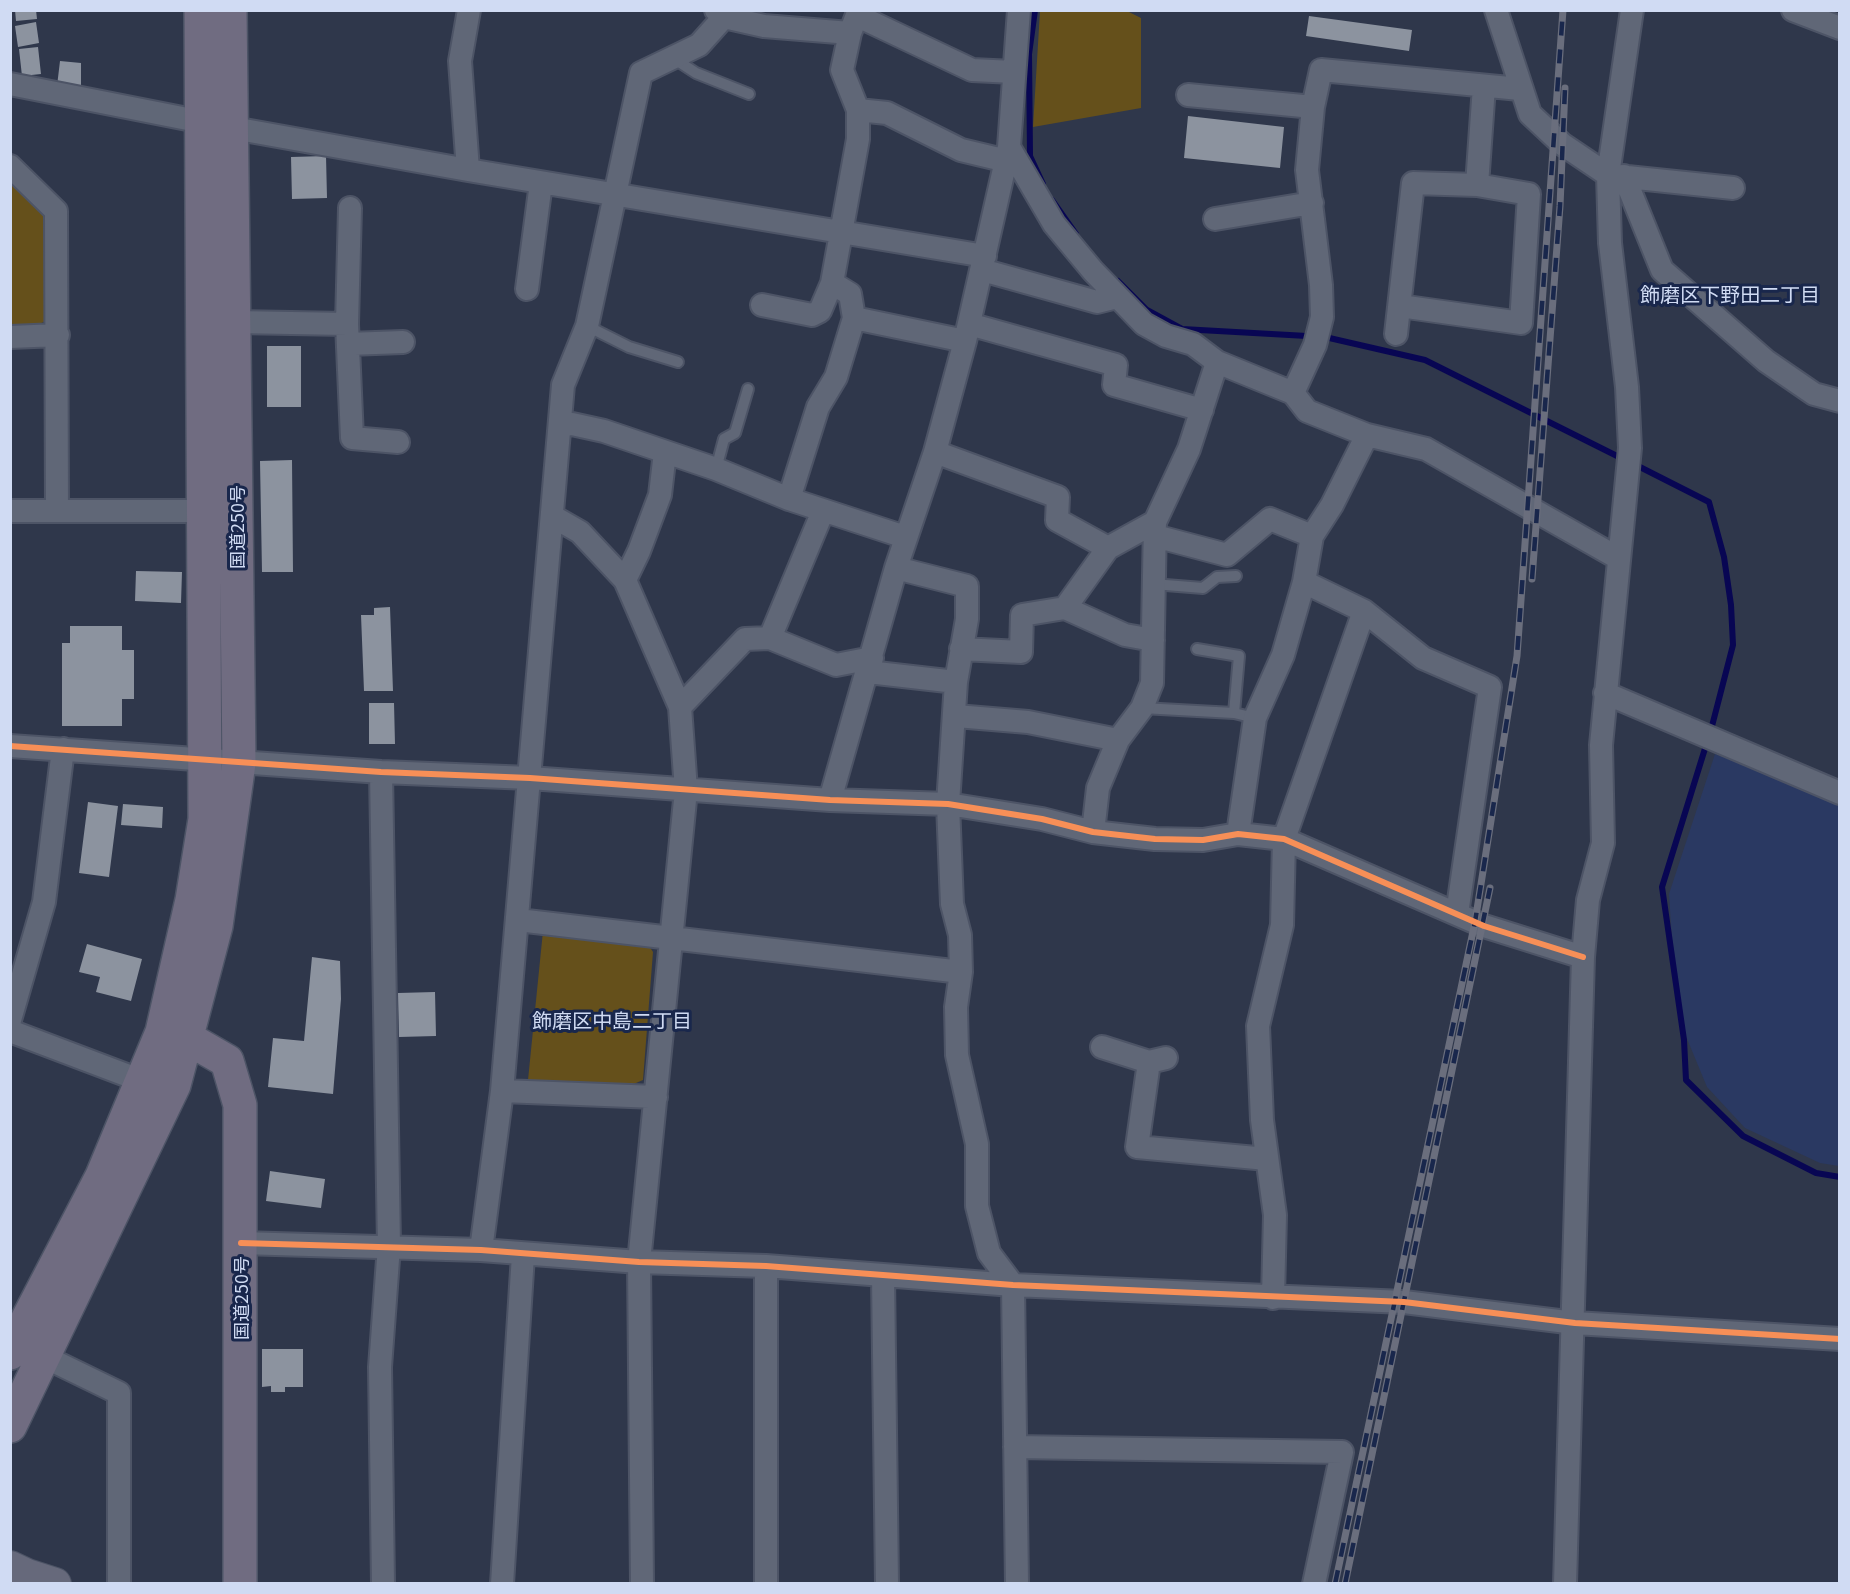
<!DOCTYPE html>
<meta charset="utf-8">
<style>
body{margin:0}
#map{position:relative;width:1850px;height:1594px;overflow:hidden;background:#2f374b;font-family:Georgia,serif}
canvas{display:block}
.frame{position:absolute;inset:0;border:12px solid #d0dbf3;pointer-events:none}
</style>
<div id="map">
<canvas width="1850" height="1594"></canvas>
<div class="frame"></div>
</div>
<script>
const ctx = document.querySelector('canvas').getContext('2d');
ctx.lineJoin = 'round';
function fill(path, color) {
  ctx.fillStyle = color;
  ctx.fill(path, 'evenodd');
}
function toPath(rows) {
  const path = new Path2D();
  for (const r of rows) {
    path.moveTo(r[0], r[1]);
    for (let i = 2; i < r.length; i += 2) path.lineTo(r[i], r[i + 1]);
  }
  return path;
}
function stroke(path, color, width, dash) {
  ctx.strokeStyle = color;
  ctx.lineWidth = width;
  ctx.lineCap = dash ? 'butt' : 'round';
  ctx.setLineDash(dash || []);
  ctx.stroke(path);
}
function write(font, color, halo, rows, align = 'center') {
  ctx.font = font + ' Georgia,"Noto Sans JP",serif';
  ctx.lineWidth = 6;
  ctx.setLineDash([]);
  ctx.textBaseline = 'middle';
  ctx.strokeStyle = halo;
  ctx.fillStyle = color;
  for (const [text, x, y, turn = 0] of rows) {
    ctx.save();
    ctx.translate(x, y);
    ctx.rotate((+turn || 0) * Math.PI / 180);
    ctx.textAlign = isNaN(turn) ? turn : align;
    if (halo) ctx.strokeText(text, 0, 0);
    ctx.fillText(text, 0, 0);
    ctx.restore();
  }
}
fill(toPath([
 [1715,754,1839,802,1839,1166,1820,1163,1745,1128,1707,1087,1683,1029,1674,970,1669,894]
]), '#2a3962');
fill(toPath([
 [1040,11,1127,11,1141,18,1141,108,1033,127],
 [10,177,47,218,48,320,37,325,11,326],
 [543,931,646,941,653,952,643,1080,629,1086,528,1080]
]), '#65501b');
stroke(toPath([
 [1035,10,1029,54,1030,156,1043,184],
 [1052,200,1076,234],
 [1118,281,1147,310,1182,329,1325,337,1425,360,1623,459],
 [1632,463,1709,502,1724,557,1731,605,1733,645,1712,726,1662,887,1684,1040,1686,1080,1743,1136,1816,1173,1840,1177]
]), '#080653', 6);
fill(toPath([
 [15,10,36,10,37,19,16,21],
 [1309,16,1412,30,1409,51,1306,36],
 [36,22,39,43,18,47,15,26],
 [38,47,41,74,22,76,19,49],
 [60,61,81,63,81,89,57,86],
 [1188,116,1284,127,1280,168,1184,158],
 [326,156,327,198,292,199,291,157],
 [267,346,301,346,301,407,267,407],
 [292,460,293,572,262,572,260,461],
 [136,571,182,572,181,603,135,601],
 [390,607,393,691,364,691,361,615,374,615,374,608],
 [70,626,122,626,122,650,134,650,134,699,122,699,122,726,62,726,62,643,70,643],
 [369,703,394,703,395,744,369,744],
 [88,802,118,806,109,877,79,873],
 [123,804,163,807,162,828,121,825],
 [87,944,142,959,131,1001,96,992,100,977,79,972],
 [312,957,340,961,341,999,333,1094,268,1087,273,1038,304,1041],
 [435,992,436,1036,399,1037,398,993],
 [270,1171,325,1179,321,1208,266,1201],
 [262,1349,303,1349,303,1387,285,1387,285,1392,271,1392,271,1386,262,1387]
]), '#8c939f');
const lane = toPath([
 [673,58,696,73,749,94],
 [587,326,629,347,678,362],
 [716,469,724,439,735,433,748,389],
 [1153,584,1203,588,1217,577,1236,576],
 [1197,649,1239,656,1234,713],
 [1142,708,1234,713,1255,718]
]);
const street = toPath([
 [716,10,724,17,764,26,850,33],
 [1019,10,1009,147,1054,224,1093,271,1144,324,1166,336,1193,344,1217,362,1293,393,1307,411,1367,435,1426,449,1618,558],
 [1496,10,1530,114,1562,144,1608,175,1733,188],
 [1793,10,1840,28],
 [858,16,972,70,1014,72],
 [10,84,233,128,468,170,985,256],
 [1188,95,1313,107],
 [858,110,887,113,961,150,1007,161],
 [10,166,56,211,57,511],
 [468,170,460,61,469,10],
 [1624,176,1662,270,1766,361,1814,394,1840,401],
 [350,208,347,324,352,438,398,442],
 [1215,219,1312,203],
 [982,270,1097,302,1117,297],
 [527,289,541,183],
 [762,305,812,315,820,311,832,283,858,139,858,110,842,70,850,33,859,10],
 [1400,306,1521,323,1529,194,1477,185,1484,86],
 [854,318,965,341],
 [235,322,347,324],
 [969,324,1116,365,1114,385,1202,410],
 [1396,334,1413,183,1477,185],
 [10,337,58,335],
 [348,344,403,342],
 [1293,393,1315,345,1322,317,1321,285,1307,170,1313,107,1321,70,1520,89],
 [560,426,572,424,604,431,716,469,789,499,905,537],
 [935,452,1058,497,1057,520,1108,548],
 [789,499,818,407,836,377,854,318,850,294,832,283],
 [10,511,205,511],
 [552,516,580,532,625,580,680,707,686,790,639,1262,642,1584],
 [1155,536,1227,555,1270,519,1312,536],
 [896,568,967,586,967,619,956,682,948,804,952,904,960,935,961,972,956,1007,957,1055,977,1144,977,1206,989,1253,1013,1285,1017,1584],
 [625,580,639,551,660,495,665,452],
 [1304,582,1364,611,1423,658,1490,687,1457,914],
 [1065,608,1108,548,1155,522],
 [770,638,823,511],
 [961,649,1021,652,1022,615,1065,608,1125,635,1153,640],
 [868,672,956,682],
 [1605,693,1840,793],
 [680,707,745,639,770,638,836,665,872,658],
 [956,716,1028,722,1118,740],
 [10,746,381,772,530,778,830,800,948,804,1042,819,1093,832,1155,839,1203,840,1238,834,1284,839,1484,926,1583,957],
 [381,772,389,1246,380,1367,383,1584],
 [830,800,896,568,935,452,965,341,1009,147],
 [1093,832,1098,788,1118,740,1142,708,1152,683,1155,522,1189,449,1217,362],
 [1238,834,1255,718,1283,655,1304,582,1312,536,1332,505,1367,435],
 [518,920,961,972],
 [10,1020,44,902,63,749],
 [10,1031,142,1081],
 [1102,1047,1149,1062,1166,1058],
 [1149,1062,1137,1147,1267,1159],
 [502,1091,656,1097],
 [241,1243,481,1250,639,1262,766,1266,1013,1285,1404,1302,1575,1323,1840,1339],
 [481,1250,502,1091,563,385,587,326,641,73,699,45,724,17,726,10],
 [766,1266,766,1584],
 [883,1276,887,1584],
 [1273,1298,1275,1215,1262,1120,1258,1026,1282,925,1284,839,1364,611],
 [45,1357,119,1393,119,1584],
 [1015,1447,1342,1452,1314,1584],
 [502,1584,523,1255],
 [1565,1584,1583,957,1588,900,1603,843,1601,745,1630,448,1627,387,1610,243,1608,175,1632,10]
]);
const secondary = toPath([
 [10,1567,27,1575,55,1584]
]);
const highway = toPath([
 [167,1033,187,1038,227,1061,240,1105,240,1584],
 [10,1353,102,1176,162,1032,192,900,205,819,201,10],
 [10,1426,174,1085,216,926,239,763,230,10]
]);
stroke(lane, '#4d5466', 14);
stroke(street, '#4d5466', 26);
stroke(secondary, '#4d5466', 34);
stroke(highway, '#4d5466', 36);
stroke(lane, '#606777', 10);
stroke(street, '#606777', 22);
stroke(secondary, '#66697b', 32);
stroke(highway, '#706c81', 33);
const rail = toPath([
 [1532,579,1560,206,1565,88],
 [1335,1584,1475,922,1517,656,1563,10],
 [1345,1584,1490,888]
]);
stroke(rail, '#6a6e7d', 7);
stroke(rail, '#19274c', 4.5, [14]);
stroke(toPath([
 [10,746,381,772,530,778,830,800,948,804,1042,819,1093,832,1155,839,1203,840,1238,834,1284,839,1484,926,1583,957],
 [241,1243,481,1250,639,1262,766,1266,1013,1285,1404,1302,1575,1323,1840,1339]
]), '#f78f57', 6);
write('18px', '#d0dbf3', '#19274c', [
 ["国道250号",237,527,-90],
 ["国道250号",241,1298,-90]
]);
write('20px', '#d0dbf3', '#19274c', [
 ["飾磨区下野田二丁目",1730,294],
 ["飾磨区中島二丁目",612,1020]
]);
</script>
